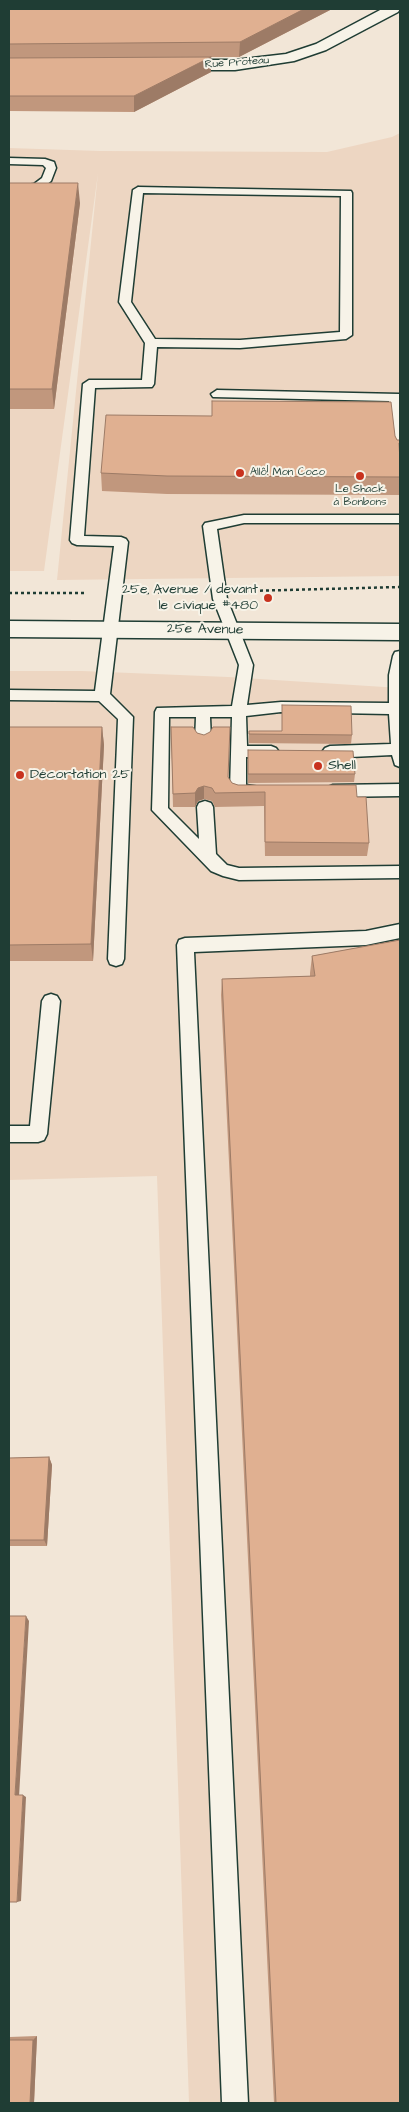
<!DOCTYPE html>
<meta charset="utf-8">
<style>
body{margin:0}
#map{position:relative;width:409px;height:2112px;overflow:hidden;background:#f2e6d7;font-family:"Architects Daughter",sans-serif}
canvas{display:block}
.frame{position:absolute;inset:0;border:10px solid #1f3d34;pointer-events:none}
</style>
<div id="map">
<canvas width="409" height="2112"></canvas>
<div class="frame"></div>
</div>
<script>
const ctx = document.querySelector('canvas').getContext('2d');
ctx.lineJoin = 'round';
function fill(path, color) {
  ctx.fillStyle = color;
  ctx.fill(path, 'evenodd');
}
function toPath(rows) {
  const path = new Path2D();
  for (const r of rows) {
    path.moveTo(r[0], r[1]);
    for (let i = 2; i < r.length; i += 2) path.lineTo(r[i], r[i + 1]);
  }
  return path;
}
function stroke(path, color, width, dash) {
  ctx.strokeStyle = color;
  ctx.lineWidth = width;
  ctx.lineCap = dash ? 'butt' : 'round';
  ctx.setLineDash(dash || []);
  ctx.stroke(path);
}
function write(font, color, halo, rows, align = 'center') {
  ctx.font = font + ' "Architects Daughter",sans-serif';
  ctx.lineWidth = 4;
  ctx.setLineDash([]);
  ctx.textBaseline = 'middle';
  ctx.strokeStyle = halo;
  ctx.fillStyle = color;
  for (const [text, x, y, turn = 0] of rows) {
    ctx.save();
    ctx.translate(x, y);
    ctx.rotate((+turn || 0) * Math.PI / 180);
    ctx.textAlign = isNaN(turn) ? turn : align;
    if (halo) ctx.strokeText(text, 0, 0);
    ctx.fillText(text, 0, 0);
    ctx.restore();
  }
}
fill(toPath([
 [400,133,400,576,57,580,98,173,44,571,9,571,9,148,100,151,327,152,392,137],
 [9,671,82,671,228,677,400,688,400,2103,189,2103,157,1176,9,1180]
]), '#edd6c2');
const service = toPath([
 [9,158,45,159,54,162,56,168,51,181,41,189,9,194,9,188,34,184,42,178,46,168,43,165,9,164,9,158],
 [138,187,351,191,352,193,352,335,346,339,240,348,157,347,154,384,152,387,95,388,84,536,121,537,126,539,128,542,110,694,133,717,124,959,122,964,116,966,110,964,108,959,118,719,99,701,9,700,9,690,95,691,114,546,77,545,72,543,70,540,83,384,89,380,142,380,145,343,119,302,133,190,138,187],
 [143,193,341,196,340,332,240,340,155,339,131,302,143,193],
 [217,390,399,394,400,457,395,456,394,453,389,401,213,397,211,394,217,390],
 [244,515,400,515,400,523,244,523,217,529,227,599,253,665,247,705,281,702,389,703,389,675,393,656,395,652,400,651,400,767,395,765,392,755,330,758,325,756,322,752,325,748,330,746,391,744,389,714,281,712,246,716,247,746,271,746,276,748,279,752,276,756,271,758,246,757,246,785,260,787,263,791,260,795,255,797,238,797,233,795,230,791,232,717,210,717,211,741,208,745,203,747,198,745,195,741,196,717,169,717,168,808,199,839,197,807,199,803,205,801,211,803,213,807,216,854,227,865,239,868,400,866,400,878,239,880,223,876,211,871,152,810,155,712,157,708,232,706,239,665,213,599,203,526,205,523,244,515],
 [400,784,400,796,333,797,328,795,325,791,328,787,333,785,400,784],
 [400,924,400,938,366,945,194,952,248,2103,222,2103,177,945,179,940,185,938,366,931,400,924],
 [51,994,57,996,60,1001,47,1134,44,1140,38,1142,9,1142,9,1126,30,1126,42,1001,45,996,51,994]
]);
const minor = toPath([
 [382,9,400,9,398,12,326,50,294,61,235,70,173,70,167,68,165,65,167,62,173,60,235,60,286,54,316,44,382,9]
]);
const tertiary = toPath([
 [9,621,400,624,400,640,9,637,9,621]
]);
stroke(service, '#1f3d34', 3);
stroke(minor, '#1f3d34', 3);
stroke(tertiary, '#1f3d34', 3);
stroke(toPath([
 [248,591,400,587],
 [9,593,85,593],
 [146,593,190,592]
]), '#1f3d34', 2.5, [3, 3]);
fill(service, '#f7f3e8');
fill(minor, '#f7f3e8');
fill(tertiary, '#f7f3e8');
fill(toPath([
 [9,9,332,9,239,57,211,57,211,72,134,112,9,111],
 [9,183,80,203,54,409,9,409],
 [395,436,397,440,400,443,400,487,399,495,167,494,102,491,101,473],
 [282,705,352,735,351,744,249,743,249,731,282,731],
 [9,727,102,727,104,745,93,961,9,961],
 [171,727,197,733,232,783,238,785,357,797,369,843,367,856,265,856,264,806,215,807,212,801,204,799,198,801,195,807,173,807],
 [248,759,355,774,354,782,248,783],
 [400,940,400,2103,274,2103,221,995,222,979,310,976,310,973,312,956],
 [49,1457,52,1465,47,1546,9,1546,9,1458],
 [37,2036,34,2103,9,2103,9,2037]
]), '#c1977d');
fill(toPath([
 [304,9,332,9,239,57,240,42],
 [211,57,211,72,134,112,134,96],
 [78,183,80,203,54,409,52,389],
 [102,727,104,745,93,961,91,944],
 [204,786,204,799,198,801,195,807,195,793,198,788],
 [49,1457,52,1465,47,1546,44,1540],
 [26,1616,29,1621,19,1797,15,1795],
 [23,1795,26,1797,21,1901,17,1902],
 [37,2036,34,2103,30,2103,33,2040]
]), '#9d7b66');
const building = toPath([
 [9,9,304,9,240,42,9,44,9,9],
 [211,57,134,96,9,96,9,58,211,57],
 [9,183,78,183,52,389,9,389,9,183],
 [212,401,391,402,395,436,397,440,400,440,400,443,399,443,400,462,400,477,167,476,101,473,106,415,212,416,212,401],
 [282,705,351,706,352,735,249,734,249,731,282,731,282,705],
 [9,727,102,727,91,944,9,945,9,727],
 [171,727,193,727,197,733,204,735,210,732,213,727,230,727,228,777,232,783,238,785,356,785,357,797,366,797,369,843,265,842,265,792,215,793,212,788,204,786,198,788,195,793,173,794,171,727],
 [248,750,353,751,355,774,248,774,248,750],
 [400,940,400,2103,276,2103,222,979,315,976,312,956,400,940],
 [49,1457,44,1540,9,1540,9,1458,49,1457],
 [9,1616,26,1616,15,1795,23,1795,17,1902,9,1902,9,1616],
 [9,2040,33,2040,30,2103,9,2103,9,2040]
]);
fill(building, '#e0b091');
stroke(building, '#9d7b66', 1);
for (const [x, y, r, color] of [
 [240,473,5,"#c8321e"],
 [360,476,5,"#c8321e"],
 [268,598,5,"#c8321e"],
 [318,766,5,"#c8321e"],
 [20,775,5,"#c8321e"]
]) {
  const dot = new Path2D();
  dot.arc(x, y, r, 0, 2 * Math.PI);
  ctx.fillStyle = color;
  ctx.fill(dot);
  stroke(dot, '#f7f3e8', 2);
}
write('11px', '#1f3d34', '#f7f3e8', [
 ["Rue Proteau",237,63,-4]
]);
write('11px', '#1f3d34', '#f7f3e8', [
 ["Allô! Mon Coco",250,473],
 ["Le Shack",360,490,"center"],
 ["à Bonbons",360,503,"center"]
], 'left');
write('14px', '#1f3d34', '#f7f3e8', [
 ["25e Avenue / devant",258,590,"right"],
 ["le civique #480",258,606,"right"],
 ["Shell",328,766],
 ["Décortation 25",30,775]
], 'left');
write('14px', '#1f3d34', '#f7f3e8', [
 ["25e Avenue",205,630,1]
]);
</script>
